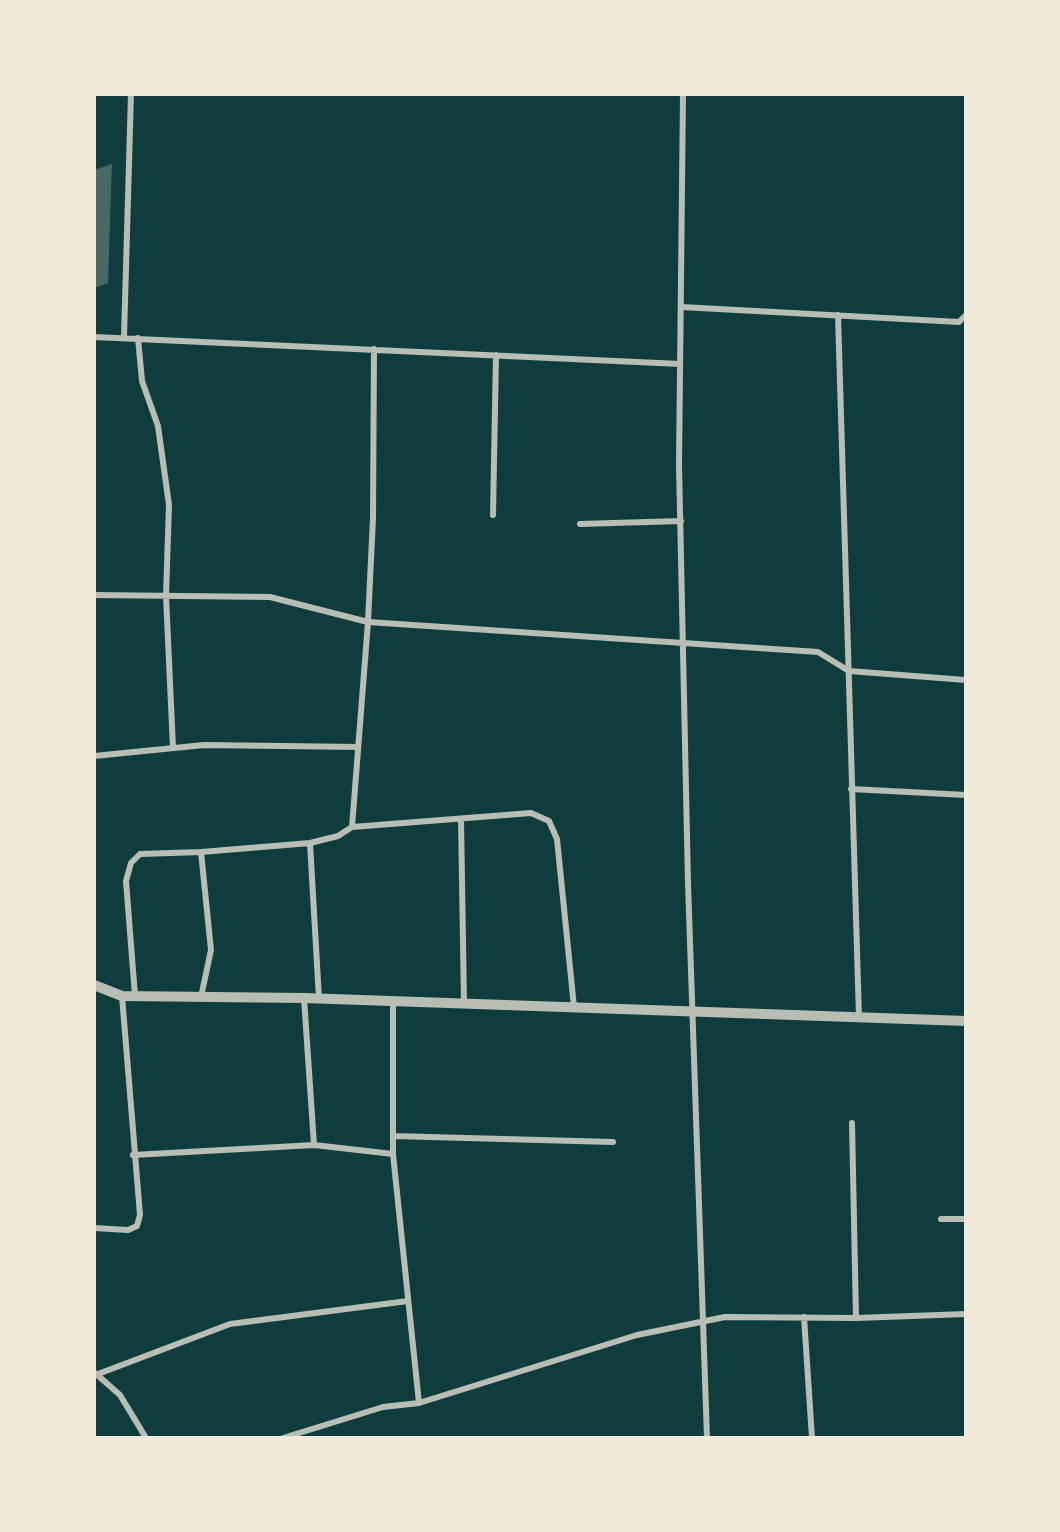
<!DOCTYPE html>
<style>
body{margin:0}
#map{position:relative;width:1060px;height:1532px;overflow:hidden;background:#0f3d3e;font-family:"Zilla Slab",serif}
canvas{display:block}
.frame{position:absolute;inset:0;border:96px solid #f1e9da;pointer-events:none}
</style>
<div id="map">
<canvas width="1060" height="1532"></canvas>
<div class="frame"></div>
</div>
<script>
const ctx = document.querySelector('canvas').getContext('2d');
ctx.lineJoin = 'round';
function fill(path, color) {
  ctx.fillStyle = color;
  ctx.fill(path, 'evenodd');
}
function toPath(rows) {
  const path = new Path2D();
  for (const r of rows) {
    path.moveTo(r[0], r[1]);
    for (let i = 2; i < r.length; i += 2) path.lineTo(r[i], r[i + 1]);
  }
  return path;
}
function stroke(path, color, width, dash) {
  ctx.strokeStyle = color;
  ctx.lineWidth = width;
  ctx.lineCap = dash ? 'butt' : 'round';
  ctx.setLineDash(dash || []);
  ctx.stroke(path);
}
fill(toPath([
 [112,164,108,283,94,288,94,170]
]), '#486865');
stroke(toPath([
 [683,94,679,465,688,883,707,1438],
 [681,307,959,322,966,315],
 [838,315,859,1017],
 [94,337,680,364],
 [124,337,131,94],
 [138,338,142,381,158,426,169,505,166,596,173,748],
 [493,515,496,355],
 [580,524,681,521],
 [94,595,270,597,368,622,818,652,849,671,966,680],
 [94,756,204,745,358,747],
 [851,789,966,795],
 [461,819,464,1004],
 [352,827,368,622,373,518,374,349],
 [310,843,319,999],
 [135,996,126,881,131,863,140,854,201,852,310,843,338,836,352,827,531,813,549,821,557,839,574,1007],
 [201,997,211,950,201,852],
 [304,998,314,1145],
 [393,1001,393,1154,419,1403],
 [852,1123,856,1318],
 [393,1136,613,1142],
 [133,1155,314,1145,393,1154],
 [941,1219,966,1219],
 [94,1228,128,1230,137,1226,140,1215,122,996],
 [804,1317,812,1438],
 [95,1373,120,1395,146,1438],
 [98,1374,230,1324,408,1301],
 [283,1438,383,1407,419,1403,637,1335,725,1317,856,1318,966,1314]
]), '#b8beb3', 6);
stroke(toPath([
 [94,985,122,996,304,998,966,1021]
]), '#b8beb3', 10);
</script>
